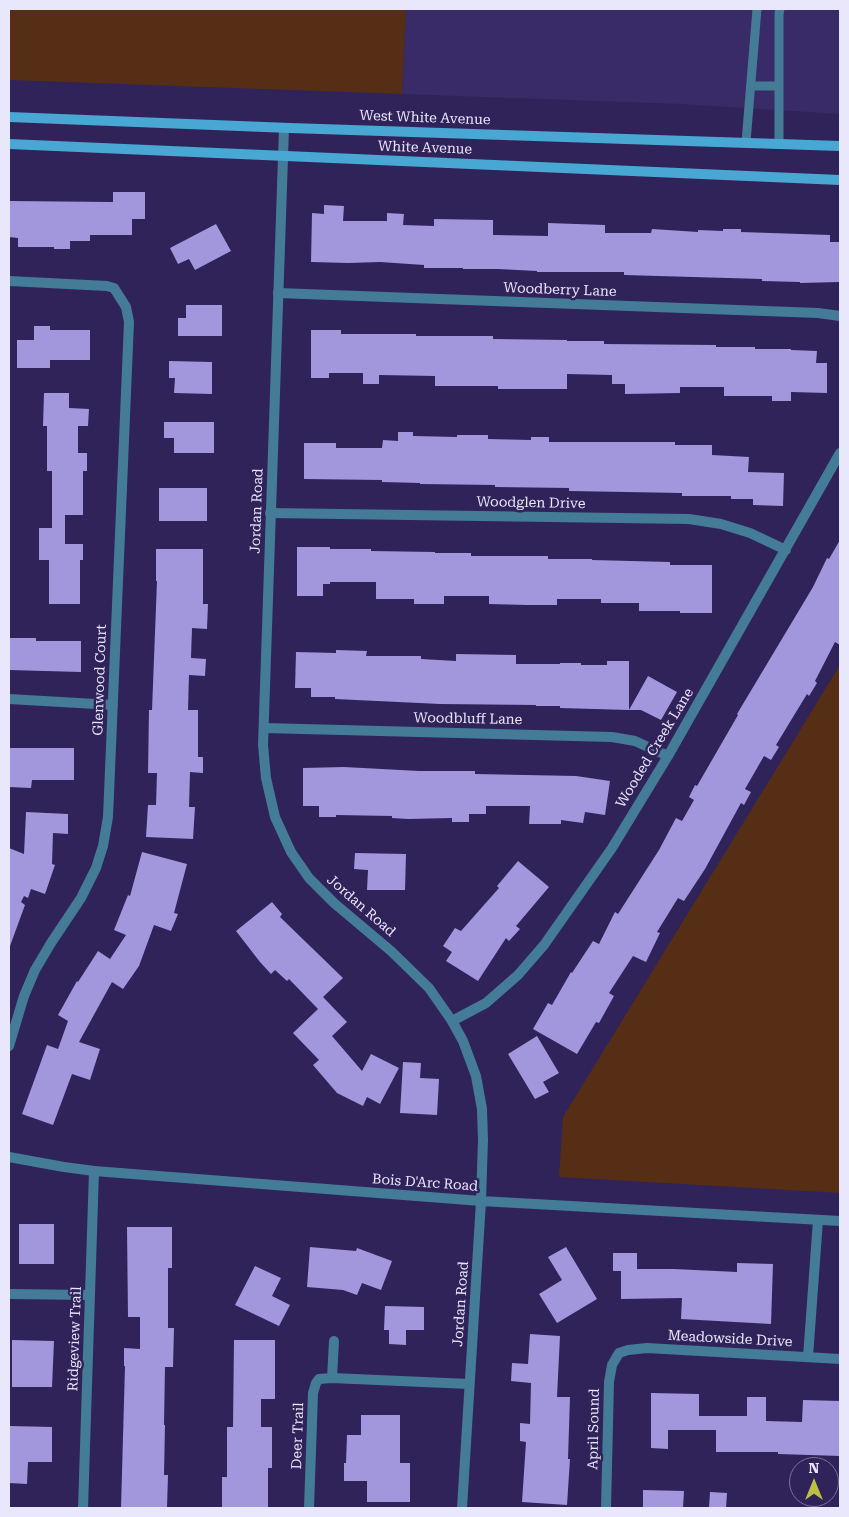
<!DOCTYPE html>
<style>
body{margin:0}
#map{position:relative;width:849px;height:1517px;overflow:hidden;background:#302359;font-family:"Roboto Serif",serif}
canvas{display:block}
.frame{position:absolute;inset:0;border:10px solid #e9e7fb;pointer-events:none}
.north{position:absolute;left:789px;top:1457px;width:50px;height:50px;box-sizing:border-box;background:#302359;border:1px solid #7a719a;border-radius:50%;rotate:0deg;font-size:14px;font-weight:700;line-height:20px;text-align:center;color:#e9e7fb}
.north::after{content:'';display:block;margin:auto;width:18px;height:22px;background:#bcbf44;clip-path:polygon(50% 0,100% 100%,50% 72%,0 100%)}
</style>
<div id="map">
<canvas width="849" height="1517"></canvas>
<div class="frame"></div>
<div class="north">N</div>
</div>
<script>
const ctx = document.querySelector('canvas').getContext('2d');
ctx.lineJoin = 'round';
function fill(path, color) {
  ctx.fillStyle = color;
  ctx.fill(path, 'evenodd');
}
function toPath(rows) {
  const path = new Path2D();
  for (const r of rows) {
    path.moveTo(r[0], r[1]);
    for (let i = 2; i < r.length; i += 2) path.lineTo(r[i], r[i + 1]);
  }
  return path;
}
function stroke(path, color, width, dash) {
  ctx.strokeStyle = color;
  ctx.lineWidth = width;
  ctx.lineCap = dash ? 'butt' : 'round';
  ctx.setLineDash(dash || []);
  ctx.stroke(path);
}
function write(font, color, halo, rows, align = 'center') {
  ctx.font = font + ' "Roboto Serif",serif';
  ctx.lineWidth = 5;
  ctx.setLineDash([]);
  ctx.textBaseline = 'middle';
  ctx.strokeStyle = halo;
  ctx.fillStyle = color;
  for (const [text, x, y, turn = 0] of rows) {
    ctx.save();
    ctx.translate(x, y);
    ctx.rotate((+turn || 0) * Math.PI / 180);
    ctx.textAlign = isNaN(turn) ? turn : align;
    if (halo) ctx.strokeText(text, 0, 0);
    ctx.fillText(text, 0, 0);
    ctx.restore();
  }
}
fill(toPath([
 [406,9,840,9,840,114,681,104,402,94]
]), '#392b67');
fill(toPath([
 [9,9,406,9,402,94,9,80],
 [840,665,840,1193,559,1177,563,1117]
]), '#552e15');
fill(toPath([
 [113,192,145,192,145,219,132,219,132,235,90,235,90,241,70,241,70,249,54,249,54,247,18,247,18,238,9,237,9,201,113,202],
 [324,205,344,206,343,221,387,221,387,213,404,214,403,225,434,226,434,219,493,220,493,235,548,236,548,223,605,225,605,233,651,233,652,229,698,232,698,230,723,231,723,229,741,229,741,232,830,235,830,242,840,242,840,282,800,283,800,282,762,281,762,279,624,275,624,272,537,272,537,271,498,269,463,269,463,268,424,268,424,265,380,262,349,263,311,262,312,213,324,214],
 [216,224,231,251,195,270,189,259,178,264,170,248],
 [186,305,222,305,222,336,178,336,178,318,186,318],
 [34,326,50,326,50,330,90,330,90,360,50,360,50,368,17,368,17,340,34,340],
 [311,330,341,330,341,334,416,334,416,336,493,336,493,339,567,340,567,341,604,341,604,344,716,345,716,347,755,347,755,349,791,349,791,350,817,351,816,363,827,363,827,393,791,392,791,401,772,401,772,396,724,396,724,387,680,387,680,393,625,394,625,384,612,384,612,375,567,374,567,389,498,389,498,386,435,386,435,376,379,375,379,384,363,384,363,373,329,373,329,378,311,378],
 [169,361,212,362,212,394,174,393,175,378,169,378],
 [44,393,69,393,69,408,89,409,88,426,78,426,78,453,87,453,87,471,83,471,83,515,65,515,65,544,83,544,83,560,80,560,80,604,49,604,49,560,39,560,39,528,52,528,52,471,47,471,47,426,43,426],
 [164,422,214,422,214,453,174,453,174,438,164,438],
 [398,432,413,432,413,436,457,437,457,435,488,435,488,439,531,440,531,437,549,437,549,442,675,442,675,445,712,445,712,455,749,457,748,472,784,473,783,506,753,505,753,499,731,499,731,496,682,496,682,493,569,491,569,488,495,487,495,485,420,484,420,483,382,482,382,480,304,479,304,443,336,443,336,448,382,448,383,440,398,441],
 [159,488,207,488,207,521,159,521],
 [840,540,840,645,835,642,815,681,817,683,809,696,807,694,776,745,779,747,771,760,764,756,745,789,751,792,744,805,741,803,705,869,684,901,678,898,657,932,660,933,646,962,633,956,609,993,614,996,599,1023,596,1022,577,1054,533,1029,548,1003,552,1005,571,972,572,973,593,941,599,944,615,912,618,914,659,850,676,818,682,821,694,800,689,797,695,785,697,786,738,715,737,714,813,587,827,558,829,559],
 [297,547,330,547,330,549,371,549,371,551,435,552,435,553,471,553,471,556,548,556,548,559,592,559,592,560,670,562,670,565,712,565,712,613,680,613,680,611,639,611,639,603,601,603,601,599,557,599,557,605,527,605,489,604,489,596,444,596,444,604,414,604,414,599,376,599,376,582,330,582,330,584,323,584,323,596,297,596],
 [156,549,203,549,203,604,208,604,207,629,192,628,191,658,206,659,205,676,189,675,188,710,198,710,198,757,203,757,203,773,190,772,189,807,195,807,193,839,146,837,148,805,156,805,157,773,148,773,149,710,152,710,157,581,156,581],
 [9,638,36,638,36,641,81,641,81,672,9,670],
 [336,650,367,651,366,656,421,656,421,659,456,661,456,654,516,655,516,664,560,664,560,663,581,663,581,665,607,665,607,661,629,661,629,710,560,708,560,706,536,706,536,705,440,704,335,699,335,697,311,697,311,688,295,688,296,652,336,653],
 [648,676,677,692,661,720,641,710,629,710],
 [9,748,74,748,74,780,32,780,31,788,9,787],
 [344,767,419,771,475,771,475,774,576,776,610,781,605,815,585,812,583,823,561,820,561,824,529,824,530,806,486,806,486,814,469,814,469,822,452,822,452,818,408,819,392,818,392,816,336,815,336,817,319,817,319,806,303,806,303,768],
 [26,812,68,814,68,834,53,833,52,864,55,865,45,894,31,889,28,898,24,896,21,902,25,905,10,946,9,946,9,848,24,854],
 [142,852,187,864,174,913,178,914,171,931,154,925,139,966,123,989,112,982,79,1042,100,1049,90,1080,72,1074,53,1125,22,1114,47,1045,58,1049,68,1021,58,1015,77,981,78,982,98,951,110,959,126,935,114,930,128,895,130,896],
 [355,853,406,854,405,890,367,890,368,870,354,869],
 [518,861,549,887,516,926,520,929,509,941,506,938,478,981,446,961,452,952,443,946,455,928,461,931,499,888,497,886],
 [272,902,282,914,280,917,343,978,323,997,347,1022,332,1036,362,1071,371,1054,399,1068,380,1104,367,1097,363,1106,337,1093,313,1065,319,1060,293,1033,318,1009,289,979,287,981,275,970,271,974,260,962,236,931],
 [537,1036,559,1073,543,1082,549,1092,535,1099,508,1054],
 [403,1062,421,1063,420,1078,439,1079,437,1115,400,1113],
 [19,1224,54,1224,54,1264,19,1264],
 [127,1227,172,1227,172,1268,168,1268,168,1328,174,1328,173,1367,165,1367,164,1425,165,1425,164,1475,168,1475,167,1508,121,1508,125,1366,124,1366,124,1348,140,1349,140,1317,128,1317],
 [310,1247,356,1251,357,1248,392,1261,381,1290,362,1283,357,1295,343,1290,307,1287],
 [566,1247,597,1299,557,1323,539,1294,562,1280,548,1257],
 [613,1253,637,1253,637,1269,674,1269,737,1272,737,1263,773,1264,771,1324,681,1319,682,1298,621,1299,621,1271,613,1271],
 [255,1266,281,1278,272,1296,290,1305,279,1326,235,1305],
 [385,1306,424,1307,424,1330,406,1330,406,1345,389,1344,389,1330,384,1330],
 [530,1334,560,1336,557,1397,570,1397,568,1459,570,1459,567,1505,522,1502,526,1442,520,1441,520,1423,530,1424,531,1383,511,1381,512,1363,528,1364],
 [12,1340,54,1341,52,1387,12,1387],
 [234,1340,275,1340,275,1399,261,1399,261,1427,272,1427,272,1468,268,1468,268,1508,222,1508,222,1477,227,1477,227,1427,233,1427],
 [651,1393,699,1394,699,1416,747,1416,747,1397,766,1397,766,1421,802,1422,803,1400,840,1401,840,1456,778,1454,778,1452,716,1452,716,1430,668,1430,668,1449,651,1448],
 [361,1415,400,1415,400,1463,410,1463,410,1502,367,1502,367,1481,344,1481,344,1463,346,1463,347,1435,361,1435],
 [10,1426,52,1427,52,1462,28,1462,27,1484,9,1483],
 [643,1490,684,1491,683,1508,643,1508],
 [710,1492,727,1493,726,1508,709,1508]
]), '#a296dd');
stroke(toPath([
 [751,86,779,86],
 [746,142,757,9],
 [779,143,779,14,780,9]
]), '#447c98', 9);
stroke(toPath([
 [9,281,107,286,114,288,126,307,129,322,108,817,103,846,96,868,81,898,51,943,35,970,24,996,9,1046],
 [278,293,818,313,840,316],
 [270,513,689,519,721,524,750,533,786,550],
 [9,699,113,705],
 [264,728,612,737,635,741,668,756],
 [452,1021,486,1003,518,975,544,945,612,848,668,756,840,453],
 [9,1294,90,1295],
 [808,1357,818,1220],
 [332,1378,334,1341],
 [83,1508,94,1171],
 [309,1508,313,1393,316,1383,319,1379,332,1378,469,1384],
 [606,1508,609,1382,612,1365,619,1353,628,1350,647,1348,840,1359]
]), '#447c98', 10);
stroke(toPath([
 [284,128,263,745,266,778,275,817,291,852,309,878,334,903,391,951,429,988,452,1021,463,1041,476,1076,482,1109,483,1140,481,1201,462,1508],
 [9,1157,64,1167,94,1171,481,1201,840,1221]
]), '#447c98', 10);
stroke(toPath([
 [9,117,290,128,840,146],
 [9,144,840,180]
]), '#48a8d3', 10);
write('14px', '#e9e7fb', '#302359', [
 ["West White Avenue",425,118,2],
 ["White Avenue",425,148,2],
 ["Woodberry Lane",560,290,2],
 ["Woodglen Drive",531,503,1],
 ["Jordan Road",257,511,-88],
 ["Glenwood Court",100,680,-88],
 ["Woodbluff Lane",468,719,1],
 ["Wooded Creek Lane",655,748,-59],
 ["Jordan Road",361,906,41],
 ["Bois D'Arc Road",425,1183,4],
 ["Jordan Road",461,1304,-86],
 ["Ridgeview Trail",75,1339,-88],
 ["Meadowside Drive",730,1339,3],
 ["April Sound",594,1429,-89],
 ["Deer Trail",298,1436,-88]
]);
</script>
